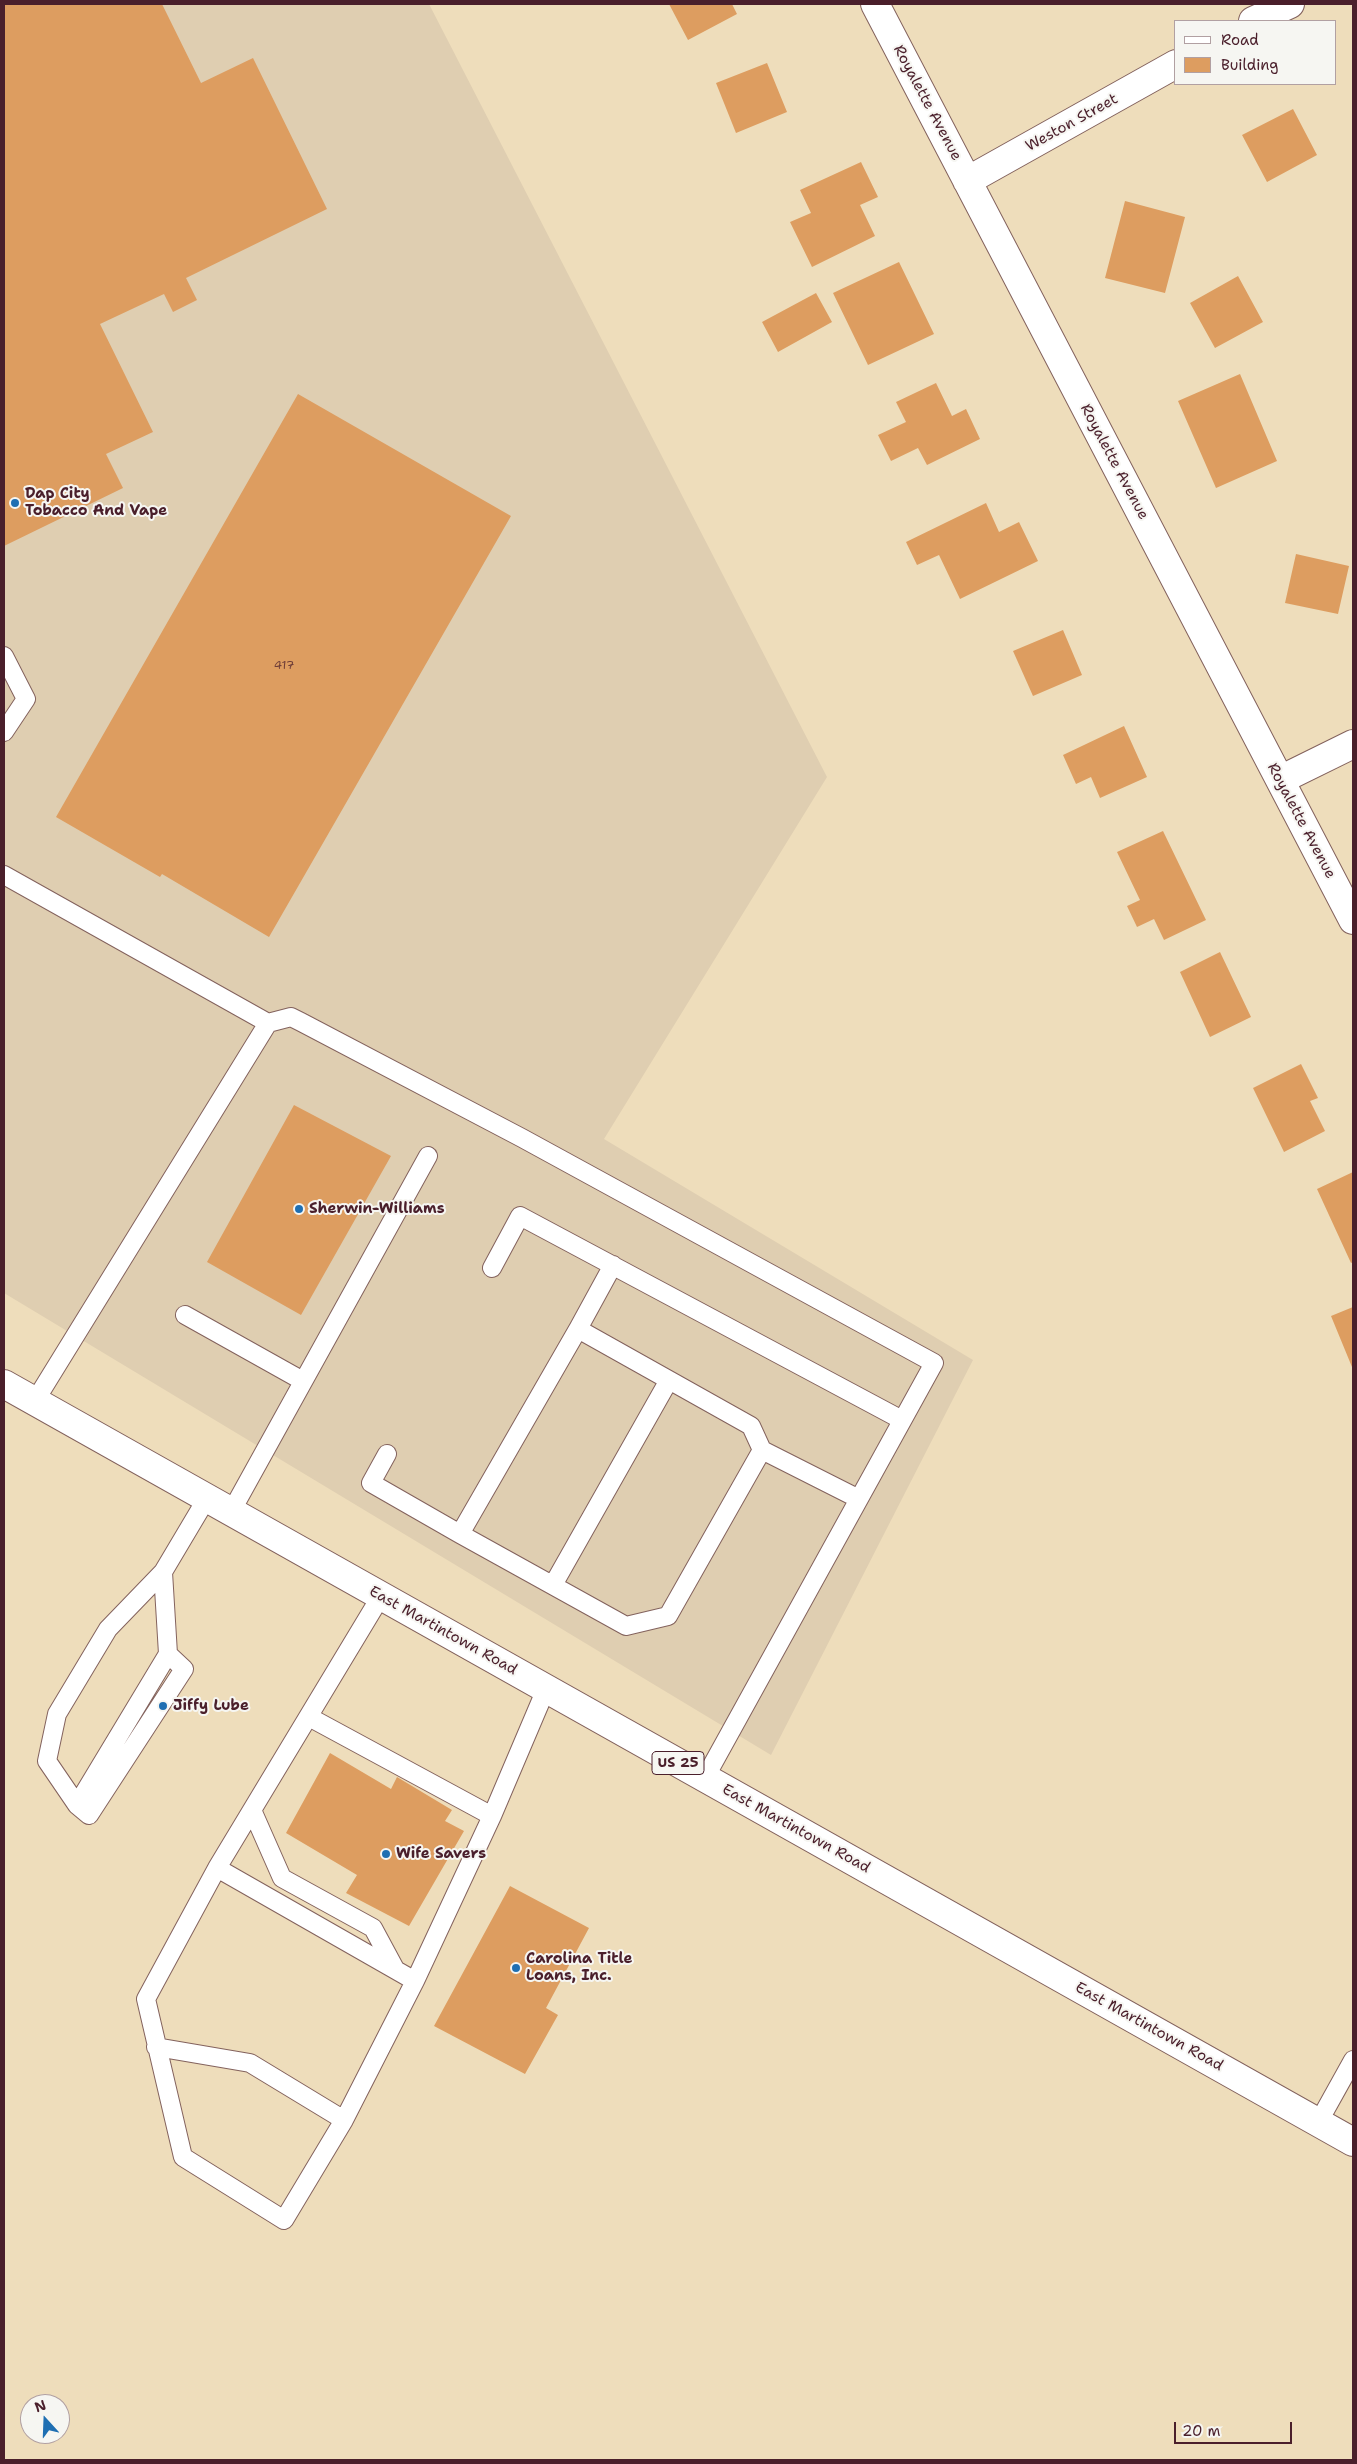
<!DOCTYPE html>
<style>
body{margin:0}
#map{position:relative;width:1357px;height:2464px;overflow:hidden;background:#edb;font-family:"Shantell Sans",sans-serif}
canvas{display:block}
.frame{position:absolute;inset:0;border:5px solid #4a1f2b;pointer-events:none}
.legend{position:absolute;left:1174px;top:20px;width:162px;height:65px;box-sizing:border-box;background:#f6f6f2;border:1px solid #b1a0a2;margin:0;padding:6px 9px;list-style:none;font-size:15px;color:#4a1f2b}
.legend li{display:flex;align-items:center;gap:10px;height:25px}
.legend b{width:25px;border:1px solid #b1a0a2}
.north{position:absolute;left:20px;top:2394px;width:50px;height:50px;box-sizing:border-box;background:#f6f6f2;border:1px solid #b1a0a2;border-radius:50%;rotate:340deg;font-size:14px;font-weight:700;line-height:20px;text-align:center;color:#4a1f2b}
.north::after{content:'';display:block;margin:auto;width:18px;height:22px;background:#1f6fb2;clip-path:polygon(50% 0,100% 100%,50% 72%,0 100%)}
.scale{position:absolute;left:1174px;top:2422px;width:118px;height:22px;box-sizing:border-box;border:2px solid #4a1f2b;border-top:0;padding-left:6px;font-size:15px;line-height:18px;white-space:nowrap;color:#4a1f2b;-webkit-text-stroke:4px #f6f6f2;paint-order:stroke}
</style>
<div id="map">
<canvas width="1357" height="2464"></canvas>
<div class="frame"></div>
<ul class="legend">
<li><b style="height:6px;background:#fff"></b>Road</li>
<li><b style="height:14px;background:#dd9d60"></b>Building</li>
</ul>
<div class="north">N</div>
<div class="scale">20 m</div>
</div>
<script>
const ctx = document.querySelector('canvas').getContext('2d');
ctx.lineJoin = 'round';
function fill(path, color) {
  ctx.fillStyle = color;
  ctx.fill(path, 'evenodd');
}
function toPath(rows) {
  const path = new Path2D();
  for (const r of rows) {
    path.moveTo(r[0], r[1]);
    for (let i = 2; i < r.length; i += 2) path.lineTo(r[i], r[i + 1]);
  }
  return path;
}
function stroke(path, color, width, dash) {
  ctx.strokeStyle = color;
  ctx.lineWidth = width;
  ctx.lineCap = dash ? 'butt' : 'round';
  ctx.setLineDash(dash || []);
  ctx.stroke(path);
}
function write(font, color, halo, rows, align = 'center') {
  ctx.font = font + ' "Shantell Sans",sans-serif';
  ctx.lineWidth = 4;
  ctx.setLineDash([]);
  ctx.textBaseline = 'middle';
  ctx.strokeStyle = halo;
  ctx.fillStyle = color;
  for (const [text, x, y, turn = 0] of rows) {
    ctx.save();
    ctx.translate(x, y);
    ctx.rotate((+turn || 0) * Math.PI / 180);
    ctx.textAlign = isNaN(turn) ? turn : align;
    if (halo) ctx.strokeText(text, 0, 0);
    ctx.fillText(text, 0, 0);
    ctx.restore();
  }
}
fill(toPath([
 [4,4,429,4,827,777,604,1139,973,1360,771,1755,4,1293]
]), '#dfceb1');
fill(toPath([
 [4,4,162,4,201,83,253,58,327,209,186,278,197,300,173,312,164,294,100,324,153,432,106,454,123,488,4,546],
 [669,4,732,4,737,14,688,40],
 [767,63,787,112,736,133,716,83],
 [1293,109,1317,155,1267,182,1242,135],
 [861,162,878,197,860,205,875,236,812,267,790,222,811,213,800,190],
 [1125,201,1185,217,1165,293,1105,278],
 [899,262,934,334,868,365,833,293],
 [1238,276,1263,322,1215,348,1190,303],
 [816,293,832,322,778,352,762,322],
 [1240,374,1277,461,1216,488,1178,401],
 [936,383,952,416,966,409,980,439,927,465,918,448,891,461,878,435,906,422,896,402],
 [298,394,511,516,269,937,162,874,160,877,56,817],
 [986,503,999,532,1019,522,1038,561,960,599,939,555,917,565,906,542],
 [1296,554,1349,566,1338,614,1285,603],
 [1063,630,1082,675,1033,696,1013,651],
 [1124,726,1147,777,1100,798,1091,777,1076,784,1063,755],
 [1163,831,1206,920,1164,940,1154,919,1137,927,1127,906,1140,900,1117,852],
 [1220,952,1251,1017,1210,1037,1180,972],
 [1301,1064,1318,1098,1310,1101,1325,1131,1284,1152,1253,1088],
 [294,1105,391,1156,301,1315,207,1262],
 [1353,1172,1353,1262,1351,1263,1317,1189],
 [1353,1307,1353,1367,1352,1367,1331,1316],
 [330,1753,391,1789,397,1777,452,1810,445,1821,464,1831,409,1926,346,1893,357,1875,286,1833],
 [510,1886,589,1928,546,2008,558,2015,525,2074,434,2026]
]), '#dd9d60');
const service = toPath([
 [4,656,26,699,4,732],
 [4,875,268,1023,35,1401],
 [268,1023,291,1017,301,1022,522,1138,934,1363,705,1778],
 [492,1268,520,1216,902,1420],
 [185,1315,303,1381],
 [578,1329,613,1265],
 [762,1450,859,1499],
 [387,1454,371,1483,460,1534,626,1626,668,1616,762,1450,751,1426,578,1329,460,1534],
 [231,1512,428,1156],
 [553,1585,669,1380],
 [381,1596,217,1868,415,1981,492,1816,546,1689],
 [168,1654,184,1669,89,1815,77,1805,47,1761,57,1714,108,1629,163,1572,207,1498],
 [309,1717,492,1816],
 [77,1805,168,1654,163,1572],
 [252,1810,282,1878,373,1928,394,1967],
 [217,1868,146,1999,183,2157,284,2220,344,2120,415,1981],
 [156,2047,250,2063,344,2120],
 [1318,2123,1353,2060]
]);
const minor = toPath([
 [875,4,1353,920],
 [1253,21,1290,4],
 [967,181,1176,64],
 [1280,780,1353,744]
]);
const primary = toPath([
 [4,1384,1353,2142]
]);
stroke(service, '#83625d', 20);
stroke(minor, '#83625d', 30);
stroke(primary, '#83625d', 30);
stroke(service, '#fff', 18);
stroke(minor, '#fff', 28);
stroke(primary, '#fff', 28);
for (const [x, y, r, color] of [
 [15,503,5,"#1f6fb2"],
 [299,1209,5,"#1f6fb2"],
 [163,1706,5,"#1f6fb2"],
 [386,1854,5,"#1f6fb2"],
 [516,1968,5,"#1f6fb2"]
]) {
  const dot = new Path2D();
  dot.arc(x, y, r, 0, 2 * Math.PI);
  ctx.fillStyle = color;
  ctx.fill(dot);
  stroke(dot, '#f6f6f2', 2);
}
write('12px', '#6f3e38', null, [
 ["417",284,666]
]);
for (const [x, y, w] of [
 [678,1763,52]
]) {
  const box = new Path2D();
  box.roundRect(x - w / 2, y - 11.5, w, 23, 4);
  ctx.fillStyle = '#f6f6f2';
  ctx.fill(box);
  stroke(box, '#4a1f2b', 1);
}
write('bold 14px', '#4a1f2b', null, [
 ["US 25",678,1763]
]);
write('15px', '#4a1f2b', '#f6f6f2', [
 ["Royalette Avenue",927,103,62],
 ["Weston Street",1072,123,-29],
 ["Royalette Avenue",1114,462,62],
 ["Royalette Avenue",1301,821,62],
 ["East Martintown Road",443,1631,29],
 ["East Martintown Road",796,1829,29],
 ["East Martintown Road",1149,2027,29]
]);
write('bold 15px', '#4a1f2b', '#f6f6f2', [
 ["Dap City",25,494],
 ["Tobacco And Vape",25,511],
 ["Sherwin-Williams",309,1209],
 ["Jiffy Lube",173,1706],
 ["Wife Savers",396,1854],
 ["Carolina Title",526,1959],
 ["Loans, Inc.",526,1976]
], 'left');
</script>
